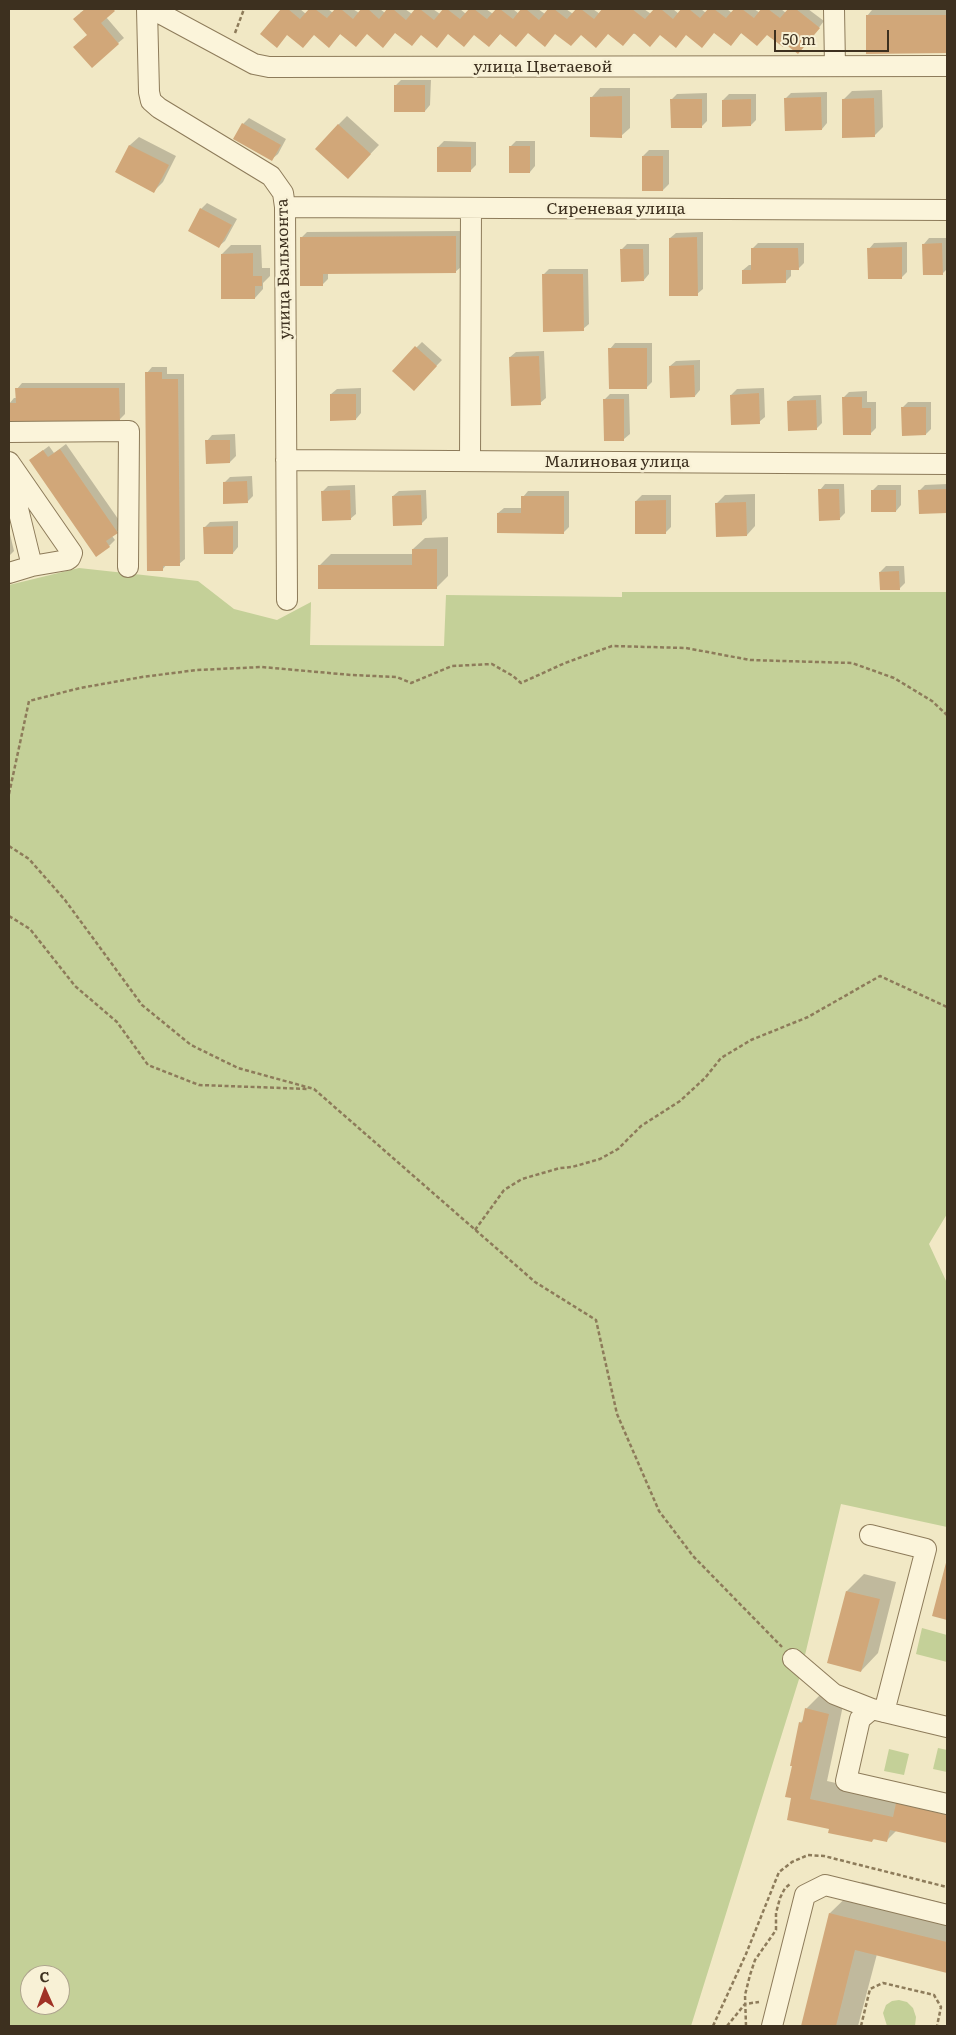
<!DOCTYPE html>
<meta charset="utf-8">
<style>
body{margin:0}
#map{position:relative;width:956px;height:2035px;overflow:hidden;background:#f1e8c5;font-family:Literata,serif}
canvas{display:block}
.frame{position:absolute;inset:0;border:10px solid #3d301f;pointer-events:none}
.north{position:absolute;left:20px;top:1965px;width:50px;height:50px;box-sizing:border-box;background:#f8f1d6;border:1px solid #ada48d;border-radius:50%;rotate:358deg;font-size:14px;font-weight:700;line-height:20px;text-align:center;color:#3d301f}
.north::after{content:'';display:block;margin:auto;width:18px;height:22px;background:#a03226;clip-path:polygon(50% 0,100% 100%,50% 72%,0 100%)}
.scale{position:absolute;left:774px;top:30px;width:115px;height:22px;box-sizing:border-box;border:2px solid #3d301f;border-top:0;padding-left:6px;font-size:15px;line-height:18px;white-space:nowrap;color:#3d301f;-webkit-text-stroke:4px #f8f1d6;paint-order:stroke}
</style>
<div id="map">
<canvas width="956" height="2035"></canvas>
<div class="frame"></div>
<div class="north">С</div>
<div class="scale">50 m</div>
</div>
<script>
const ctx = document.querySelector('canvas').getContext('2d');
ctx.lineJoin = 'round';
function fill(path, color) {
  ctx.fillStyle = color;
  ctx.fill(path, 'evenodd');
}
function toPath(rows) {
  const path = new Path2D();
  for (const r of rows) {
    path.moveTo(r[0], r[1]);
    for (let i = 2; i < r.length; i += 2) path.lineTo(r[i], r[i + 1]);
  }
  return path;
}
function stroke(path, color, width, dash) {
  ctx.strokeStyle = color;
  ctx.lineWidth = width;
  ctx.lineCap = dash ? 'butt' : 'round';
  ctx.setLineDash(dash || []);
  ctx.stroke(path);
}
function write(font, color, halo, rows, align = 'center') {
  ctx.font = font + ' Literata,serif';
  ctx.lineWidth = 5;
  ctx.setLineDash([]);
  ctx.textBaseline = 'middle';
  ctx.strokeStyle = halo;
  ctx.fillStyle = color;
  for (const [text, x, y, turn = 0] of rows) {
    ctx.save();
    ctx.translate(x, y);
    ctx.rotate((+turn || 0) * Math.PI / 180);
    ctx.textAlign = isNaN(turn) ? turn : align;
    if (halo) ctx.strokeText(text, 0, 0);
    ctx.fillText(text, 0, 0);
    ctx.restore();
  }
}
fill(toPath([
 [79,568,198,581,234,609,277,620,311,602,310,645,444,646,446,595,622,597,622,592,947,592,947,1214,929,1244,947,1283,947,1527,841,1504,800,1676,691,2026,9,2026,9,585],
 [30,1975,60,1975,60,2005,30,2005],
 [922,1628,947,1635,947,1662,916,1654],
 [938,1748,947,1750,947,1772,933,1769],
 [889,1749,909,1754,904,1775,884,1771],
 [899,2000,907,2002,913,2008,916,2017,915,2026,887,2026,883,2013,886,2005,892,2001]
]), '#c4d098');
fill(toPath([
 [86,9,115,9,106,17,124,38,118,43,88,34,80,13],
 [283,9,300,9,306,14,310,9,328,9,333,13,337,9,353,9,359,13,363,9,380,9,385,13,389,9,405,9,412,14,417,9,433,9,440,14,444,9,460,9,466,14,471,9,486,9,493,14,497,9,513,9,519,14,523,9,538,9,545,14,549,9,566,9,573,14,577,9,593,9,600,14,604,9,644,9,651,14,655,9,673,9,679,14,683,9,701,9,706,13,709,9,727,9,732,13,736,9,754,9,760,13,763,9,781,9,786,13,789,9,808,9,824,21,804,47,786,43,767,33,742,32,731,45,715,32,661,34,501,33,489,46,475,34,396,32,341,33,335,40,314,34,262,34],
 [947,9,947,52,867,53,867,16,872,10],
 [401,80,431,80,430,105,425,111,395,86],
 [600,88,630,88,630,128,621,136,592,97],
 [882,90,883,127,874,136,843,100,852,91],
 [827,92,827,123,822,129,785,99,791,93],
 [707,93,707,121,702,126,671,100,677,94],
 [729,94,756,94,756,120,751,125,723,100],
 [347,116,379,145,357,168,338,125],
 [249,118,286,139,278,154,272,159,235,138,243,124],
 [139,137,176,156,163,182,154,191,116,171,130,145],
 [444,141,476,142,476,165,470,171,438,147],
 [516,141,535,141,535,166,530,172,510,147],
 [649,150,669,150,669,184,663,190,643,156],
 [207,203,237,219,225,241,219,246,201,209],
 [461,231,461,267,455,272,328,273,328,279,322,285,301,238,307,232],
 [703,232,703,289,697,294,670,238,676,233],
 [929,238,947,238,947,269,942,274,924,244],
 [907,242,907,272,902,277,869,249,874,243],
 [758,243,804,243,804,263,798,269,791,269,791,276,785,282,743,270,749,265,752,265,752,249],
 [627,244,649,244,649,274,644,280,621,250],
 [231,245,261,245,262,268,270,268,270,276,263,283,263,289,255,298,222,254],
 [549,269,588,269,589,324,583,329,543,275],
 [422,342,442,360,414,389,394,370],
 [615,343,652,343,652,382,646,388,610,349],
 [544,351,546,398,540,403,510,357,516,352],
 [700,360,700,390,695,396,670,366,676,361],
 [152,367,167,367,167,374,184,374,185,559,179,564,167,564,162,570,147,373],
 [22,383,125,383,125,414,119,420,9,420,9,404,14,398,17,398,17,389],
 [361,388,361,413,356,419,331,394,337,389],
 [764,388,765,417,759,422,731,395,737,389],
 [867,391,867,402,876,402,876,428,871,433,843,398,849,392],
 [610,394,629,394,630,434,624,439,604,400],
 [821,395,822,423,816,429,788,401,794,396],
 [908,402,931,402,931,429,926,434,902,408],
 [235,434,236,456,230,462,207,441,212,435],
 [66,444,123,526,112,536,115,540,109,546,30,460,49,446,54,453],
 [252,476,253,496,247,502,224,483,230,477],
 [825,484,844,484,845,513,839,519,820,490],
 [947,484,947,512,920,513,920,490,925,485],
 [355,485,356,514,350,519,322,492,328,486],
 [878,485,901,485,901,505,896,511,872,491],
 [426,490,427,518,421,524,393,496,399,491],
 [528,491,569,491,569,527,564,532,498,513,504,508,522,508,523,497],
 [755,494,755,526,747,535,716,504,725,495],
 [642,495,671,495,671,527,666,532,636,501],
 [238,521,238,547,233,553,205,527,210,522],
 [9,530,14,551,9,556],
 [448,537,448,576,436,588,319,566,331,554,413,554,413,549,425,538],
 [886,566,904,566,905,583,899,589,880,572],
 [947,1561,947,1618,933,1615],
 [864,1574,896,1582,878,1653,861,1671,829,1663,847,1591],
 [823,1692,845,1696,827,1781,903,1798,947,1794,947,1842,897,1830,887,1840,875,1838,872,1841,831,1828,793,1797,800,1723,804,1719,806,1709],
 [862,1882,947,1904,947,1971,877,1954,858,2026,802,2026,830,1913]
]), '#0003');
fill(toPath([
 [85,9,113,9,115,11,101,23,119,44,92,68,73,47,87,35,73,19],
 [281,9,288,9,300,19,309,9,315,9,327,18,335,9,341,9,353,19,361,9,368,9,379,19,387,9,393,9,406,20,415,9,420,9,434,20,443,9,447,9,460,19,469,9,474,9,487,19,496,9,500,9,513,19,521,9,526,9,539,20,548,9,554,9,567,19,576,9,581,9,594,19,602,9,632,9,645,19,654,9,661,9,673,19,681,9,689,9,700,18,708,9,714,9,726,18,734,9,742,9,754,18,761,9,768,9,780,18,788,9,796,9,820,28,798,54,785,44,783,47,767,35,757,46,741,33,731,46,714,33,702,48,686,35,676,48,660,35,650,47,634,33,623,46,608,34,596,48,581,35,571,46,555,34,545,47,528,33,516,47,500,34,489,47,474,35,464,47,448,34,437,48,421,35,412,46,395,33,383,48,367,34,356,47,340,34,329,48,314,35,303,48,287,35,277,48,260,34],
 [866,15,947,15,947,53,866,54],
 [394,85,425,85,425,112,394,112],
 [622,96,622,138,590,137,590,97],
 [821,97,822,130,785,131,784,98],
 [874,98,875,137,842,138,842,99],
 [670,99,702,99,702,128,671,128],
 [751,99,751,126,722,127,722,100],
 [242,123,281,145,272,161,233,139],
 [338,124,371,154,348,179,315,149],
 [129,145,169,165,154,193,115,172],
 [509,146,530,146,530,173,509,173],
 [437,147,471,147,471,172,437,172],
 [642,156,663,156,663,191,642,191],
 [200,208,232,225,219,248,188,231],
 [456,236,456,273,323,274,323,286,300,286,300,237],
 [697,237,698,296,669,296,669,238],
 [942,243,943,275,923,275,922,244],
 [902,247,902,279,868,279,867,248],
 [751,248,798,248,799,270,786,270,786,283,742,284,742,270,751,270],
 [620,249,643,249,644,281,621,282],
 [253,253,253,276,262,276,262,286,255,286,255,299,221,299,221,254],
 [542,274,583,274,584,331,543,332],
 [415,346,437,366,414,391,392,371],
 [608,348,647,348,647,389,609,389],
 [539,356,541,405,511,406,509,357],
 [694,365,695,397,670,398,669,366],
 [145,372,162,372,162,379,178,379,180,566,163,566,163,571,147,571],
 [15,388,119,388,120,421,9,421,9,403,16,403],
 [759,393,760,424,731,425,730,395],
 [330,394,356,394,356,420,330,421],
 [842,397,862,397,862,408,871,408,871,435,843,435],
 [603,399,624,399,624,441,604,441],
 [816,400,817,430,788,431,787,401],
 [901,407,926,407,926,435,902,436],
 [205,440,230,440,230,463,206,464],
 [60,449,118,533,106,541,110,547,96,557,29,460,43,450,48,457],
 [247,481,248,503,223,504,223,482],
 [818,489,839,489,840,520,819,521],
 [947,489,947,513,919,514,918,490],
 [350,490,351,520,322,521,321,491],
 [871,490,896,490,896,512,871,512],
 [421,495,422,525,393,526,392,496],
 [521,496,564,496,564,534,497,533,497,513,521,513],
 [666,500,666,534,635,534,635,501],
 [746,502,747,536,716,537,715,503],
 [233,526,233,554,204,554,203,527],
 [412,549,437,549,437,589,318,589,318,565,412,565],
 [899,571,900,590,880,590,879,572],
 [947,1559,947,1620,932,1616],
 [846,1591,880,1599,861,1672,827,1663],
 [805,1708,829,1714,810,1799,893,1817,896,1803,947,1815,947,1843,890,1830,887,1842,873,1839,872,1842,828,1833,829,1829,787,1820,791,1798,785,1797,792,1766,790,1766,799,1722,802,1723],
 [829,1913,947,1942,947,1973,855,1950,836,2026,801,2026]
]), '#d1a779');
const minor = toPath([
 [147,9,149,92,151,101,159,108,271,176,283,193,285,207,287,600],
 [152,9,254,64,269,67,947,66],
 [834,9,835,66],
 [285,207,947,210],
 [9,432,129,431,128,567],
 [286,460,947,464],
 [470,461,471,208],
 [9,462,72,553,70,558,67,560,32,566],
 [9,472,32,566,9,573],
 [870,1535,926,1549,884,1712],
 [793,1659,834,1694,872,1709,947,1727],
 [872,1709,860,1719,846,1781,947,1804],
 [772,2026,805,1895,825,1885,947,1915]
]);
stroke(minor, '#8d7b5a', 22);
stroke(toPath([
 [235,33,244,9],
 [9,794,29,701,80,688,142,677,197,670,262,667,351,675,397,677,411,683,452,666,492,664,513,676,521,683,565,663,612,646,686,648,750,660,852,663,894,678,932,701,947,715],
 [9,846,29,859,65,900,142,1005,191,1045,238,1068,314,1089,535,1282,596,1320,617,1414,659,1511,693,1556,782,1647],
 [9,916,30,929,75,986,117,1022,148,1065,199,1085,309,1089],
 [475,1230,504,1190,522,1179,560,1168,572,1167,600,1159,618,1149,641,1126,680,1101,705,1078,721,1058,751,1040,808,1017,880,976,947,1007],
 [713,2026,746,1954,779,1872,792,1862,808,1855,824,1856,947,1887],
 [727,2026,745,2004,759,2002],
 [746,2026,745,1995,750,1975,755,1960,776,1930,776,1913,780,1898,785,1888,790,1884],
 [861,2026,870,1989,883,1983,934,1995,941,2007,937,2026]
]), '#8d7b5a', 2.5, [4, 2.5]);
stroke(minor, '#fbf4da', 20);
write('16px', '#3d301f', '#f8f1d6', [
 ["улица Цветаевой",543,67],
 ["Сиреневая улица",616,209],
 ["улица Бальмонта",284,269,-91],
 ["Малиновая улица",617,462]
]);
</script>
